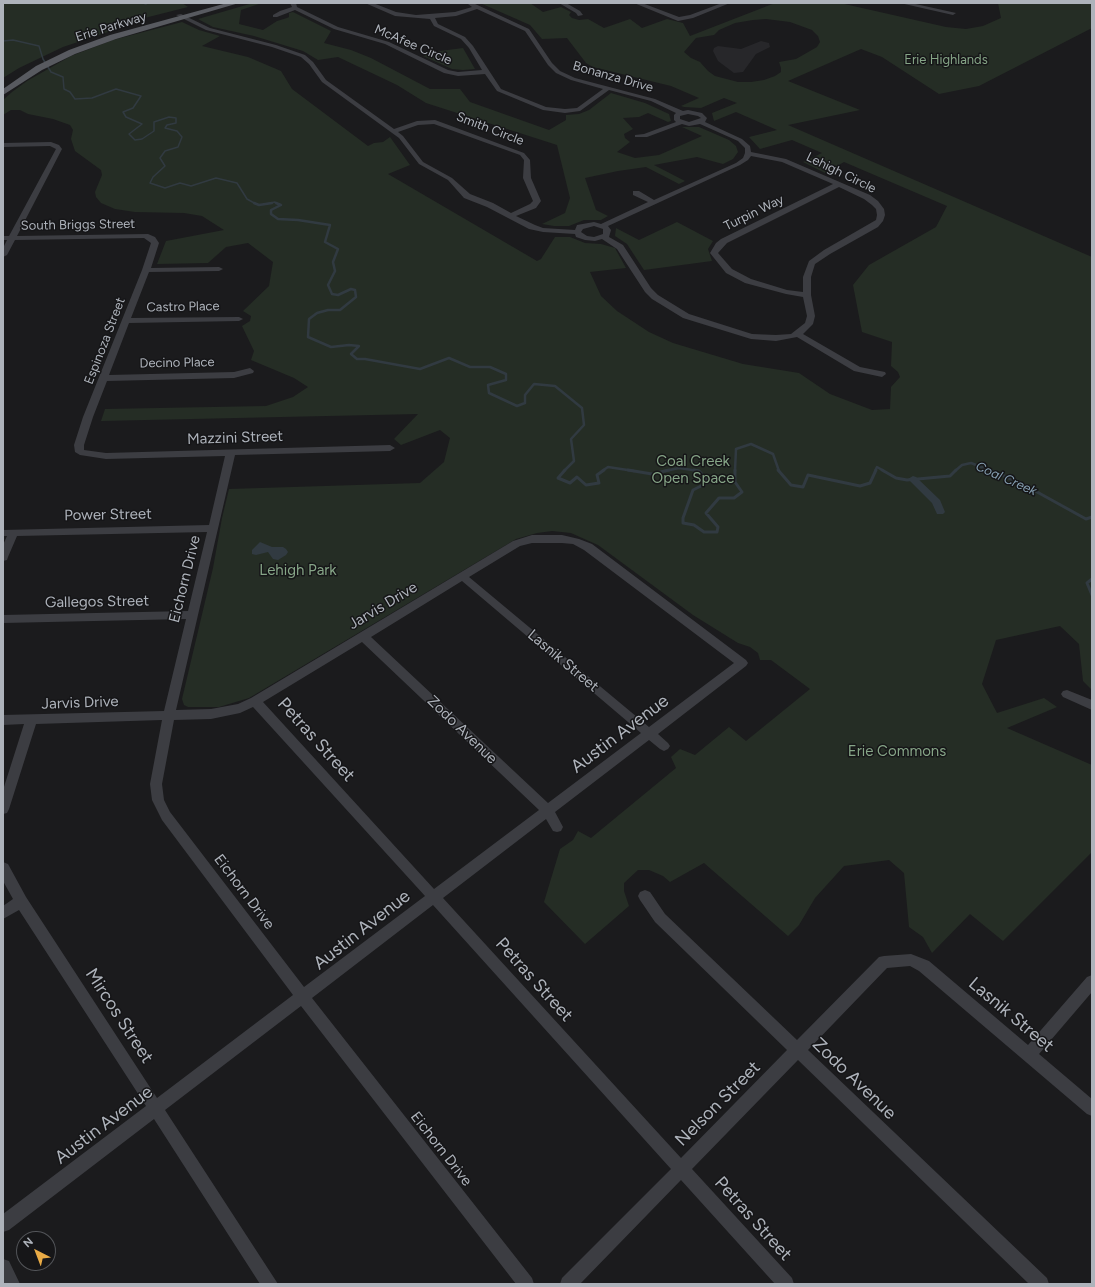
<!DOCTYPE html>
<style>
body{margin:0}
#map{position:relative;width:1095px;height:1287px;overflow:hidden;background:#1b1b1d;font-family:Figtree,sans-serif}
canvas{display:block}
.frame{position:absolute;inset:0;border:4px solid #aeb3bb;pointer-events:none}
.north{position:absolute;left:16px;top:1231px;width:40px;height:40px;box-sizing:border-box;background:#161618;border:1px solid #535559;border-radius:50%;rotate:318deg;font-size:11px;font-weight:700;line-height:16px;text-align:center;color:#aeb3bb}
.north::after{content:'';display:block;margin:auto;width:14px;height:18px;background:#e9ab46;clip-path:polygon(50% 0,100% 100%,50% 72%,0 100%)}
</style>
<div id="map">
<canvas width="1095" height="1287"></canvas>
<div class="frame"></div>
<div class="north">N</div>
</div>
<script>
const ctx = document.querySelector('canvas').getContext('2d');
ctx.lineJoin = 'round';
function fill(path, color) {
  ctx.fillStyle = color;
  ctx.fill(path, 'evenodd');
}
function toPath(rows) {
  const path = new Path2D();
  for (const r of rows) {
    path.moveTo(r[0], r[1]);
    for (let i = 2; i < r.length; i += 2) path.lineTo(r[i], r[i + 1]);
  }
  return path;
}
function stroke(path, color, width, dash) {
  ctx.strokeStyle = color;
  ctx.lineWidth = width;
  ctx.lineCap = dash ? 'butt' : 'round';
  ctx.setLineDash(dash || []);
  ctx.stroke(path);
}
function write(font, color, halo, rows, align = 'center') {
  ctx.font = font + ' Figtree,sans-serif';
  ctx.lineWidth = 3;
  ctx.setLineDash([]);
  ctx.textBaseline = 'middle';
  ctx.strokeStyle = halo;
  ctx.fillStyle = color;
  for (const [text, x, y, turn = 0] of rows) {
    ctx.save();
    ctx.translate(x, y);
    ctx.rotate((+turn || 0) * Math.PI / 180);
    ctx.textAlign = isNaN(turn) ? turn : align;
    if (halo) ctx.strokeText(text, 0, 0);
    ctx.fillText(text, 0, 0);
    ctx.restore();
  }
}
fill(toPath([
 [761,41,769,43,770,47,756,54,743,72,734,73,718,61,713,51,714,48,718,46,741,49]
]), '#27272a');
fill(toPath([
 [3,3,182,3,188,7,109,27,114,30,63,47,19,68,3,78],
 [253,3,262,3,241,10,239,24,263,30,277,21,287,18,289,17,289,13,293,12,331,31,324,43,351,50,371,58,430,89,460,89,470,102,549,130,566,120,566,115,579,114,589,110,611,93,645,103,669,114,671,121,668,122,648,113,639,117,623,118,633,129,624,134,625,138,630,142,617,152,635,158,659,155,702,136,682,127,699,127,729,140,736,146,738,152,733,159,723,164,697,157,654,165,685,181,679,184,646,167,618,171,585,178,596,210,608,216,601,220,584,220,569,226,554,226,542,224,565,213,570,198,557,145,426,103,397,85,338,57,318,60,303,51,254,36,213,27,198,19],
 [480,3,530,3,543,12,561,7,571,12,569,15,572,18,579,20,588,19,604,28,630,19,642,28,667,19,683,23,690,36,775,3,840,3,946,27,966,29,983,26,1001,18,998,3,1092,3,1092,28,979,86,939,94,882,57,861,49,788,81,860,110,788,125,1092,257,1092,690,1083,681,1079,644,1060,626,996,640,982,684,997,713,1044,698,1057,707,1007,728,1092,765,1092,852,1003,941,970,914,932,953,923,937,909,927,904,873,889,860,844,866,815,898,799,925,788,936,704,863,670,882,663,876,649,870,638,870,624,883,624,891,629,906,585,944,544,902,560,849,573,840,578,831,591,838,676,768,671,757,680,749,695,755,729,727,746,741,810,689,771,660,760,660,758,653,750,647,738,643,693,615,598,545,571,533,552,531,537,533,516,539,249,698,219,707,188,707,184,705,182,699,213,568,222,518,229,489,420,483,444,462,450,438,440,430,401,445,394,439,418,414,101,421,105,409,266,406,293,397,308,387,294,378,251,360,254,351,242,326,250,321,251,316,243,311,269,286,273,262,248,243,226,247,208,263,157,264,166,241,224,230,202,216,184,213,135,212,115,209,101,203,96,197,95,192,102,175,101,170,75,151,71,139,73,130,70,125,53,119,28,114,20,110,11,110,3,115,3,100,12,92,27,81,71,56,113,40,182,22,199,30,220,36,202,46,248,57,281,71,292,89,368,146,374,143,383,142,390,137,410,165,388,174,537,261,541,259,555,237,570,237,585,243,601,244,615,248,626,268,590,272,601,296,617,311,649,332,673,343,743,364,799,373,830,394,872,410,890,409,891,387,900,377,898,372,891,366,892,342,862,332,853,285,869,265,936,227,947,206,844,162,825,173,803,162,822,153,792,140,760,149,749,137,777,130,736,112,714,121,712,113,737,103,724,98,701,108,684,107,681,106,699,98,671,86,593,67,586,63,567,38,542,39,530,25],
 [766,19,790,22,812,30,818,36,820,42,817,47,796,59,779,62,781,68,781,72,775,76,764,80,751,82,738,82,715,76,708,71,700,62,691,58,684,52,696,38,714,35,719,30,735,23,753,20],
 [463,48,475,69,463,70,452,69,423,56,440,51],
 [677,222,713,241,708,249,712,261,644,270,627,244,615,236,616,228,639,240]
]), '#252d25');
fill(toPath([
 [260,542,272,547,283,547,286,549,288,552,286,555,278,560,273,559,268,552,256,555,252,554,252,550]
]), '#313a41');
stroke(toPath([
 [143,3,146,4],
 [3,41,13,40,39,46,43,59,51,72,63,77,64,89,70,92,75,99,92,98,116,89,141,96,133,108,123,112,126,117,142,124,129,134,135,140,142,139,154,131,154,122,169,117,176,118,176,123,167,125,165,128,177,131,182,137,178,147,165,151,160,158,165,166,153,177,150,183,165,188,180,183,191,186,216,178,237,183,247,199,256,204],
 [266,204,275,202,278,204]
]), '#313a41', 1.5);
stroke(toPath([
 [254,203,259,205,272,203],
 [276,203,281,205,271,210,271,214,278,219,298,220,330,225,325,242,338,249,333,262,335,271,328,285,332,294,338,295,351,289,355,290,356,297,340,310,328,310,317,313,309,319,308,337,331,347,349,345,359,346,351,354,357,359,365,359,420,369,449,358,470,367,490,367,506,374,506,380,488,385,489,393,517,406,525,403,525,395,534,384,555,386,582,408,584,425,571,439,574,461,564,471],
 [602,471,608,467,634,471],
 [665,471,679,468,699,471],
 [735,471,736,449,751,444,773,454,779,471],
 [875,471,877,467,884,471],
 [955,471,962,465,971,463,992,471]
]), '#313a41', 2.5);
stroke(toPath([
 [565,470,558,478,570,483,577,477,586,485,599,483,597,475,604,470],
 [628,470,652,474,669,470],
 [694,470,699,471,709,482,693,490,683,518,683,523,694,525,704,532,717,532,718,527,706,513,719,498,734,498,742,492,735,482,735,470],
 [778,470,791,485,803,487,808,475,860,486,870,483,876,470],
 [882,470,896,478,907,480,950,476,956,470],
 [989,470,1019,482,1086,519,1092,517],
 [1092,579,1087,583,1092,595]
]), '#313a41', 3);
fill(toPath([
 [913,476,916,477,940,500,945,512,943,514,937,514,932,503,908,479,913,476]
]), '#313a41');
fill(toPath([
 [290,3,296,3,297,7,338,27,389,42,448,70,458,72,482,70,469,48,461,39,434,26,430,19,395,16,365,3,373,3,396,12,416,15,455,12,472,7,468,4,473,3,529,29,552,63,560,71,575,78,655,99,683,111,688,110,702,113,707,118,705,122,742,139,750,146,751,152,786,159,870,195,878,201,884,209,885,215,883,221,878,227,830,254,815,264,811,277,811,295,815,316,813,324,803,334,860,367,885,372,886,374,882,377,854,371,797,337,776,341,751,339,683,318,652,299,645,292,617,249,602,239,595,241,585,240,576,237,575,234,543,232,529,229,487,207,464,198,448,180,419,164,399,138,322,82,309,64,301,57,272,47,206,30,176,15,181,14,210,28,276,45,305,55,313,62,326,80,394,129,417,121,435,120,524,153,530,160,531,178,541,201,536,208,516,216,535,225,543,228,575,230,577,225,594,222,601,224,648,202,633,195,633,191,639,191,654,200,736,163,743,158,745,153,745,148,738,141,700,124,689,126,682,124,647,137,635,137,635,135,644,134,676,122,674,120,674,115,676,113,651,101,609,90,580,111,565,113,543,110,497,91,485,74,458,76,444,73,385,44,334,29,295,10,277,17,273,17,273,15,280,11,292,7,290,3],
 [477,9,525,31,548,65,556,73,571,80,603,89,577,108,565,109,546,107,501,89,473,46,465,37,438,24,435,18,456,16,477,9],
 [688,114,698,116,701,118,689,122,680,119,680,116,688,114],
 [434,124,520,155,524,160,523,178,533,201,530,204,511,213,493,203,470,194,452,178,423,162,403,136,398,132,418,125,434,124],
 [751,156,782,162,833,184,721,239,716,243,710,253,726,273,745,283,786,294,803,297,807,316,805,323,791,334,776,335,752,334,689,314,658,295,651,288,623,245,609,237,611,230,608,226,740,165,748,160,751,156],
 [839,187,864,199,872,205,876,209,877,215,876,220,824,250,809,261,803,277,803,292,787,290,751,279,732,269,718,253,727,243,839,187],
 [594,226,603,229,603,234,594,237,587,236,581,232,583,229,594,226],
 [559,3,566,3,580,11,583,15,578,16,576,13,559,3],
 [634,3,642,3,679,17,690,15,722,3,730,3,693,18,678,21,634,3],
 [900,3,911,3,956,13,953,15,900,3],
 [51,142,59,145,62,149,17,236,148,234,155,237,159,243,151,268,219,267,223,269,219,271,149,272,131,318,239,317,243,319,239,321,129,323,109,375,234,372,250,368,254,371,253,373,234,378,107,381,93,417,84,445,84,450,106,453,390,445,395,448,390,451,235,455,176,710,211,709,238,704,251,698,513,541,532,535,562,535,579,539,592,544,746,660,748,663,746,666,658,734,668,743,670,746,668,749,664,751,660,749,649,740,555,812,563,827,561,831,557,832,553,831,546,819,443,898,681,1158,787,1050,655,922,640,900,638,896,640,892,645,890,650,892,665,914,797,1040,879,957,884,956,911,954,929,961,1028,1045,1087,977,1092,975,1092,992,1039,1054,1092,1099,1092,1116,1087,1114,919,971,910,966,887,968,808,1050,1047,1278,1049,1284,1029,1284,798,1060,692,1169,792,1278,794,1284,775,1284,681,1180,580,1284,560,1284,562,1278,671,1169,433,905,312,998,532,1278,534,1284,516,1284,301,1006,165,1110,278,1284,260,1284,154,1119,9,1230,3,1232,3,1214,146,1106,19,910,3,919,3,906,13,899,3,881,3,862,8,864,26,897,157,1098,293,995,162,820,152,800,150,784,162,720,36,724,9,809,7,813,3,814,3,790,24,724,3,725,3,715,164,711,186,619,3,623,3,615,188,611,207,532,17,536,8,557,7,560,3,561,3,545,7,536,3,536,3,530,209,525,225,456,106,459,80,455,75,452,74,445,83,417,142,270,151,243,144,238,15,240,7,255,3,257,3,248,7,240,3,240,3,236,9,236,56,149,50,146,3,147,3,143,51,142],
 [532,543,562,543,573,544,584,550,734,663,649,727,469,577,520,546,532,543],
 [462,581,641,733,548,803,371,637,462,581],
 [362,642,539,810,434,889,263,702,362,642],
 [253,707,425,896,304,987,170,812,164,800,162,784,174,720,211,719,240,713,253,707],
 [1067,690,1092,700,1092,710,1063,697,1061,694,1063,691,1067,690],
 [3,1259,9,1261,20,1284,3,1284,3,1259]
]), '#3c3d42');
fill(toPath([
 [227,3,239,3,116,39,75,54,42,70,3,95,3,89,36,66,69,50,110,35,227,3]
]), '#585a60');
write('13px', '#aeb3bb', '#161618', [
 ["Erie Parkway",111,27,-17],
 ["McAfee Circle",413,45,23],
 ["Bonanza Drive",613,77,16],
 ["Smith Circle",490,129,21],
 ["Lehigh Circle",841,173,26],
 ["Turpin Way",754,213,-26],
 ["South Briggs Street",78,225,-1],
 ["Castro Place",183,307,-1],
 ["Espinoza Street",105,341,-69],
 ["Decino Place",177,363,-1]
]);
write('13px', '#86a587', '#161618', [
 ["Erie Highlands",946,60]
]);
write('italic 13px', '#87a1b4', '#161618', [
 ["Coal Creek",1006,479,24]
]);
write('15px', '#aeb3bb', '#161618', [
 ["Mazzini Street",235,438,-2],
 ["Power Street",108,515,-1],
 ["Eichorn Drive",185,579,-76],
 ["Gallegos Street",97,602,-1],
 ["Jarvis Drive",383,606,-31],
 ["Lasnik Street",563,661,40],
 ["Jarvis Drive",80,703,-2],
 ["Zodo Avenue",462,730,44],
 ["Eichorn Drive",244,892,53],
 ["Eichorn Drive",441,1149,52]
]);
write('15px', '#86a587', '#161618', [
 ["Coal Creek",693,462],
 ["Open Space",693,479],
 ["Lehigh Park",298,571],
 ["Erie Commons",897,752]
]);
write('18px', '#aeb3bb', '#161618', [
 ["Austin Avenue",620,734,-37],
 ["Petras Street",316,740,48],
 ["Austin Avenue",362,930,-38],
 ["Petras Street",534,980,48],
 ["Lasnik Street",1011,1015,40],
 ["Mircos Street",119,1016,57],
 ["Zodo Avenue",854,1079,44],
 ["Nelson Street",718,1104,-45],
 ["Austin Avenue",104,1125,-37],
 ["Petras Street",753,1219,48]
]);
</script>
